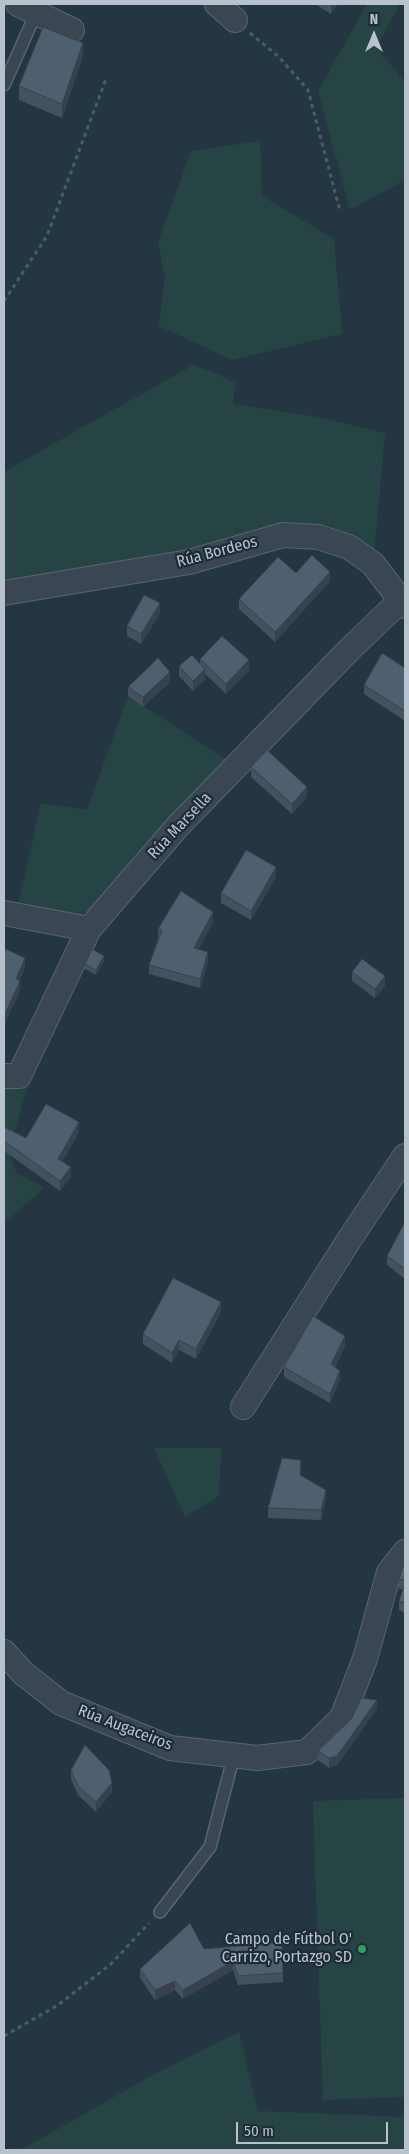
<!DOCTYPE html>
<meta charset="utf-8">
<style>
body{margin:0}
#map{position:relative;width:409px;height:2154px;overflow:hidden;background:#253643;font-family:"Fira Sans Condensed",sans-serif}
canvas{display:block}
.frame{position:absolute;inset:0;border:5px solid #b7c2cd;pointer-events:none}
.north{position:absolute;left:349px;top:10px;width:50px;height:50px;-webkit-text-stroke:4px #1e2c38;paint-order:stroke;rotate:0deg;font-size:14px;font-weight:700;line-height:20px;text-align:center;color:#b7c2cd}
.north::after{content:'';display:block;margin:auto;width:18px;height:22px;background:#b7c2cd;clip-path:polygon(50% 0,100% 100%,50% 72%,0 100%)}
.scale{position:absolute;left:236px;top:2122px;width:152px;height:22px;box-sizing:border-box;border:2px solid #b7c2cd;border-top:0;padding-left:6px;font-size:15px;line-height:18px;white-space:nowrap;color:#b7c2cd;-webkit-text-stroke:4px #1e2c38;paint-order:stroke}
</style>
<div id="map">
<canvas width="409" height="2154"></canvas>
<div class="frame"></div>
<div class="north">N</div>
<div class="scale">50 m</div>
</div>
<script>
const ctx = document.querySelector('canvas').getContext('2d');
ctx.lineJoin = 'round';
function fill(path, color) {
  ctx.fillStyle = color;
  ctx.fill(path, 'evenodd');
}
function toPath(rows) {
  const path = new Path2D();
  for (const r of rows) {
    path.moveTo(r[0], r[1]);
    for (let i = 2; i < r.length; i += 2) path.lineTo(r[i], r[i + 1]);
  }
  return path;
}
function stroke(path, color, width, dash) {
  ctx.strokeStyle = color;
  ctx.lineWidth = width;
  ctx.lineCap = dash ? 'butt' : 'round';
  ctx.setLineDash(dash || []);
  ctx.stroke(path);
}
function write(font, color, halo, rows, align = 'center') {
  ctx.font = font + ' "Fira Sans Condensed",sans-serif';
  ctx.lineWidth = 4.5;
  ctx.setLineDash([]);
  ctx.textBaseline = 'middle';
  ctx.strokeStyle = halo;
  ctx.fillStyle = color;
  for (const [text, x, y, turn = 0] of rows) {
    ctx.save();
    ctx.translate(x, y);
    ctx.rotate((+turn || 0) * Math.PI / 180);
    ctx.textAlign = isNaN(turn) ? turn : align;
    if (halo) ctx.strokeText(text, 0, 0);
    ctx.fillText(text, 0, 0);
    ctx.restore();
  }
}
fill(toPath([
 [367,4,400,4,376,48,405,81,405,180,350,210,318,91],
 [260,141,262,196,334,239,342,334,232,360,159,326,165,278,158,242,191,151],
 [193,365,216,373,235,383,233,404,318,417,385,433,374,555,345,537,162,558,4,580,4,472],
 [128,696,229,761,89,910,73,919,17,908,41,803,87,810],
 [28,1084,12,1141,10,1155,16,1172,44,1188,4,1223,4,1085],
 [154,1448,221,1448,219,1496,185,1517],
 [405,1798,405,2097,323,2100,313,1801],
 [239,2032,258,2111,405,2117,405,2150,21,2150,149,2077]
]), '#274444');
const lane = toPath([
 [4,85,36,13],
 [160,1912,210,1847,234,1755]
]);
const street = toPath([
 [18,4,72,30],
 [217,4,235,20],
 [4,593,189,562,283,535,318,537,349,547,373,564,405,606],
 [4,913,89,929],
 [4,1076,19,1076,89,929,178,826,349,650,401,600],
 [243,1407,349,1240,405,1156],
 [4,1652,23,1673,61,1703,170,1748,257,1758,307,1752,342,1718,365,1659,389,1572,405,1552]
]);
stroke(lane, '#586570', 14);
stroke(street, '#586570', 26);
stroke(toPath([
 [250,33,278,56,308,90,340,211],
 [4,301,47,236,106,79],
 [4,2036,58,2005,111,1964,149,1923]
]), '#466060', 3, [4, 4]);
stroke(lane, '#3a4753', 11);
stroke(street, '#3a4753', 24);
fill(toPath([
 [315,4,338,4,331,14],
 [83,56,62,118,19,100,19,86],
 [296,573,330,581,275,642,239,609,239,599],
 [160,613,141,644,127,636,127,626],
 [200,659,249,670,226,694,205,674,205,679,193,691,179,676,179,666,200,664],
 [405,668,405,721,364,694,364,685],
 [170,682,143,707,128,696,128,687],
 [251,767,307,797,292,814,251,777],
 [276,877,251,920,221,903,221,893],
 [213,922,198,950,208,962,200,988,149,974,149,965,158,939,158,929],
 [104,961,96,975,85,969,85,964],
 [352,972,385,986,375,998,352,981],
 [4,1127,26,1138,79,1132,62,1162,71,1177,60,1191,4,1151],
 [405,1222,405,1279,387,1265,387,1256],
 [221,1312,196,1359,179,1350,172,1363,143,1344,143,1334],
 [345,1346,335,1367,340,1380,330,1403,284,1377,284,1367],
 [301,1476,326,1499,321,1520,268,1518,268,1508],
 [405,1564,405,1613,399,1610,399,1601,403,1589,399,1589,399,1579],
 [377,1709,337,1765,329,1768,318,1760,318,1751],
 [71,1770,112,1792,96,1812,78,1795,71,1779],
 [204,1949,283,1973,283,1982,238,1985,233,1970,183,1999,175,1990,155,2000,140,1978,140,1969]
]), '#43525f');
fill(toPath([
 [331,4,338,4,331,14],
 [83,43,83,56,62,118,62,104],
 [330,572,330,581,275,642,275,632],
 [160,603,160,613,141,644,141,634],
 [249,660,249,670,226,694,226,684],
 [205,669,205,679,193,691,193,681],
 [170,672,170,682,143,707,143,697],
 [307,787,307,797,292,814,292,804],
 [276,867,276,877,251,920,251,911],
 [213,912,213,922,194,958,194,948],
 [208,952,208,962,200,988,200,979],
 [104,956,104,961,96,975,96,970],
 [25,958,25,968,16,989,16,979],
 [385,976,385,986,375,998,375,989],
 [20,981,20,991,4,1026,4,1016],
 [79,1122,79,1132,58,1169,58,1159],
 [71,1167,71,1177,60,1191,60,1181],
 [221,1302,221,1312,196,1359,196,1349],
 [345,1336,345,1346,331,1374,331,1364],
 [179,1340,179,1350,172,1363,172,1353],
 [340,1371,340,1380,330,1403,330,1394],
 [326,1490,326,1499,321,1520,321,1510],
 [377,1700,377,1709,337,1765,329,1768,329,1758],
 [112,1783,112,1792,96,1812,96,1802],
 [233,1961,233,1970,183,1999,183,1990],
 [175,1981,175,1990,155,2000,155,1990]
]), '#37424e');
const building = toPath([
 [43,27,83,43,62,104,19,86,43,27],
 [312,555,330,572,275,632,239,599,278,557,296,573,312,555],
 [144,595,160,603,141,634,127,626,144,595],
 [222,636,249,660,226,684,200,659,222,636],
 [382,653,405,668,405,711,364,685,382,653],
 [192,655,205,669,193,681,179,666,192,655],
 [158,658,170,672,143,697,128,687,158,658],
 [267,750,307,787,292,804,251,767,267,750],
 [246,850,276,867,251,911,221,893,246,850],
 [181,891,213,912,194,948,208,952,200,979,149,965,162,930,158,929,181,891],
 [6,949,25,958,16,979,20,981,4,1016,4,953,6,949],
 [92,949,104,956,96,970,85,964,92,949],
 [362,959,385,976,375,989,352,972,362,959],
 [46,1104,79,1122,58,1159,71,1167,60,1181,4,1141,4,1127,26,1138,46,1104],
 [405,1222,405,1269,387,1256,405,1222],
 [173,1278,221,1302,196,1349,179,1340,172,1353,143,1334,173,1278],
 [313,1316,345,1336,331,1364,340,1371,330,1394,284,1367,313,1316],
 [282,1458,301,1460,300,1475,326,1490,321,1510,268,1508,282,1458],
 [405,1564,405,1580,399,1579,402,1569,405,1564],
 [405,1583,405,1603,399,1601,405,1583],
 [361,1698,377,1700,337,1756,329,1758,318,1751,352,1718,361,1698],
 [85,1745,109,1770,112,1783,96,1802,78,1786,71,1770,85,1745],
 [190,1923,204,1949,282,1942,283,1973,238,1976,233,1961,183,1990,175,1981,155,1990,140,1969,190,1923]
]);
fill(building, '#4e5f6f');
stroke(building, '#37424e', 1);
for (const [x, y, r, color] of [
 [362,1949,5,"#2e9e5b"]
]) {
  const dot = new Path2D();
  dot.arc(x, y, r, 0, 2 * Math.PI);
  ctx.fillStyle = color;
  ctx.fill(dot);
  stroke(dot, '#1e2c38', 2);
}
write('16px', '#b7c2cd', '#1e2c38', [
 ["Rúa Bordeos",217,552,-15],
 ["Rúa Marsella",180,826,-47],
 ["Rúa Augaceiros",125,1728,21]
]);
write('16px', '#b7c2cd', '#1e2c38', [
 ["Campo de Fútbol O'",352,1940],
 ["Carrizo, Portazgo SD",352,1958]
], 'right');
</script>
